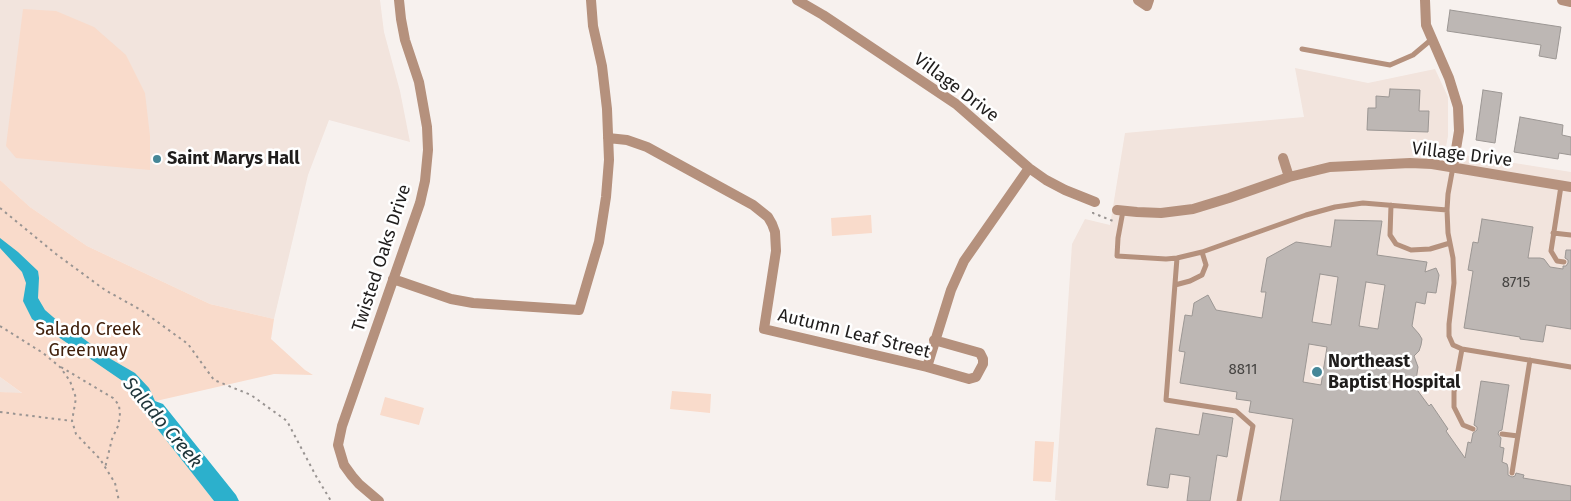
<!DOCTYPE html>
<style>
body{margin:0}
canvas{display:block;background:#f7f1ee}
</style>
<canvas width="1571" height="501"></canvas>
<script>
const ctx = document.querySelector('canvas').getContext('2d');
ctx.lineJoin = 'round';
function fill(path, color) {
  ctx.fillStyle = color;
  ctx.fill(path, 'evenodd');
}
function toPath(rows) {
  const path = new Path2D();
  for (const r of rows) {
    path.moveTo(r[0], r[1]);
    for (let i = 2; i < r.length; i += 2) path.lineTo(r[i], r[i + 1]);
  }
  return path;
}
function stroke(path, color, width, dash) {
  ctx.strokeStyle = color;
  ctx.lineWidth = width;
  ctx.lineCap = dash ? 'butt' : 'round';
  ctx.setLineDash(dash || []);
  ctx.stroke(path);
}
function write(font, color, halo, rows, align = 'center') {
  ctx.font = font + ' "Fira Sans",sans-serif';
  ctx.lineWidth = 5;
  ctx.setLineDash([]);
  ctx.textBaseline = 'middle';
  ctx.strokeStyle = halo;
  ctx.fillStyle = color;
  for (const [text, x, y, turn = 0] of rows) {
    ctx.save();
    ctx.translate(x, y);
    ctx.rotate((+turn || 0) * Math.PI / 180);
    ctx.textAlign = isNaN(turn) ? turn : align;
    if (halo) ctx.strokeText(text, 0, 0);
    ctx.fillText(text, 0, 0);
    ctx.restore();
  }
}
fill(toPath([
 [0,0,380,0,384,32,400,91,410,142,329,120,308,175,274,319,210,304,87,246,30,207,0,180],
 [1295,68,1368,83,1435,69,1448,97,1448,136,1445,152,1571,172,1571,501,1062,501,1055,500,1072,244,1085,219,1110,225,1125,133,1304,117],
 [0,377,23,394,0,392]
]), '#f2e4dd');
fill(toPath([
 [23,9,56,11,94,27,126,55,145,93,150,136,150,170,16,158,6,146],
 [0,180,30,207,87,246,210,304,274,319,271,339,305,370,313,375,274,374,156,401,141,407,214,501,0,501,0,392,22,393,0,377],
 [871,215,872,233,832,236,831,218],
 [672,391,711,394,710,413,670,409],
 [385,397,424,408,419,425,380,415],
 [1035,441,1054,442,1051,482,1033,481]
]), '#f9dbcb');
fill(toPath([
 [0,238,18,252,38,271,39,278,38,298,45,310,60,323,75,332,109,358,135,373,149,388,155,401,163,404,236,495,239,501,214,501,134,399,124,382,32,319,23,301,26,283,22,272,0,248]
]), '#2cb0cc');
const building = toPath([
 [1450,10,1561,27,1556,59,1539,56,1541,45,1447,31,1450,10],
 [1390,89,1420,90,1419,111,1429,111,1428,132,1367,130,1368,108,1376,108,1376,96,1389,97,1390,89],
 [1483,90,1502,93,1495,143,1476,140,1483,90],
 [1520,117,1563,125,1562,135,1571,137,1571,155,1559,153,1558,159,1514,152,1520,117],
 [1482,219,1533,227,1528,258,1540,258,1544,259,1550,267,1563,269,1563,266,1566,266,1568,263,1568,260,1565,258,1566,250,1571,250,1571,329,1546,325,1543,342,1520,339,1520,337,1464,328,1473,271,1468,270,1473,242,1478,243,1482,219],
 [1335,220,1382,221,1377,255,1427,262,1425,272,1436,268,1439,275,1436,293,1427,292,1425,304,1416,302,1412,326,1419,334,1422,339,1421,345,1419,351,1414,356,1418,367,1415,387,1429,406,1431,404,1448,429,1446,431,1465,458,1468,442,1471,443,1473,433,1477,430,1477,427,1474,425,1481,381,1509,385,1502,430,1499,431,1498,434,1501,438,1500,447,1504,448,1502,462,1507,464,1508,468,1508,475,1512,477,1515,476,1516,473,1524,475,1523,478,1571,486,1571,501,1280,501,1293,419,1249,412,1251,401,1236,399,1237,392,1180,383,1185,352,1179,351,1185,315,1192,316,1194,303,1208,295,1216,310,1262,318,1266,292,1261,292,1267,258,1296,242,1331,247,1335,220],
 [1320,274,1338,277,1331,325,1312,322,1320,274],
 [1366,282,1385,285,1378,329,1359,326,1366,282],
 [1309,344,1327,347,1321,385,1303,382,1309,344],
 [1203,413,1233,418,1227,457,1217,455,1210,501,1187,501,1190,477,1170,474,1168,488,1147,485,1156,428,1199,435,1203,413]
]);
fill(building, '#bdb7b4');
stroke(building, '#9c9794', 1);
stroke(toPath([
 [0,208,56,254,105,290,141,310,188,344,214,380,251,395,287,421,316,476,331,501],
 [1093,212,1093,213,1113,221],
 [0,326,43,353,60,367,70,381,76,398,72,421,76,434,100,459,115,483,119,501],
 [61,367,113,398,119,405,120,416,118,426,112,439,105,468],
 [0,412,72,421]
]), '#999492', 2, [2.5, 4]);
stroke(toPath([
 [1302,49,1390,65,1413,55,1432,39],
 [1453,167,1448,194,1447,210,1448,233,1453,258,1454,283,1449,324,1449,336,1453,345,1462,349,1571,367],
 [1561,186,1551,251,1557,261,1564,262],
 [1391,205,1390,235,1396,244,1411,250,1430,249,1450,243],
 [1123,211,1118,238,1117,256,1166,259,1177,258,1202,252,1306,215,1335,207,1363,203,1447,210],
 [1553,233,1571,235],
 [1177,258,1166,400,1236,411,1253,426,1239,501],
 [1175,285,1190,281,1202,275,1206,265,1202,252],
 [1462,349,1454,392,1454,407,1463,425,1473,429],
 [1502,434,1518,436],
 [1512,473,1530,360]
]), '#b5917d', 5);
stroke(toPath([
 [797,0,823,15,956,104,1029,168,1046,180,1065,190,1095,202],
 [1138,0,1147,6,1149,0],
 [1425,0,1426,25,1449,78,1458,107,1459,131,1453,167],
 [1562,0,1571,2],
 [608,138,627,140,647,147,753,205,768,217,772,224,775,232,776,251,764,329,927,367,969,379,976,377,983,364,983,359,980,353,934,340],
 [1283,158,1289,177],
 [1117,210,1137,212,1161,213,1193,209,1229,198,1289,177,1330,167,1351,166,1410,163,1432,164,1571,187],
 [393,279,451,299,473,303,579,310,599,242,606,197,609,160,607,109,602,66,593,26,591,0],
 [927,367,951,290,964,261,1029,168],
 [379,501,359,484,352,476,344,465,338,445,342,426,420,203,425,181,428,150,427,127,419,82,405,40,401,19,399,0]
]), '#b5917d', 10);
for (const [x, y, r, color] of [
 [157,159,5,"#458798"],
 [1317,372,6,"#458798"]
]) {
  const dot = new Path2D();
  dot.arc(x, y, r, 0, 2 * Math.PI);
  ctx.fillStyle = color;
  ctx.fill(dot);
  stroke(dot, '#fff', 2);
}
write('15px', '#464442', null, [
 ["8715",1516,283],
 ["8811",1243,370]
]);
write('18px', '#1f1d1c', '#fff', [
 ["Village Drive",956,88,37],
 ["Village Drive",1462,155,7],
 ["Twisted Oaks Drive",382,258,-72],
 ["Autumn Leaf Street",854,334,14]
]);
write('bold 18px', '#1f1d1c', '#fff', [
 ["Saint Marys Hall",167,159],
 ["Northeast",1328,362],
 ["Baptist Hospital",1328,383]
], 'left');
write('18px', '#40200c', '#fff', [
 ["Salado Creek",88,330],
 ["Greenway",88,351]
]);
write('italic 19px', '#1e3439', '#fff', [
 ["Salado Creek",162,423,50]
]);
</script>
